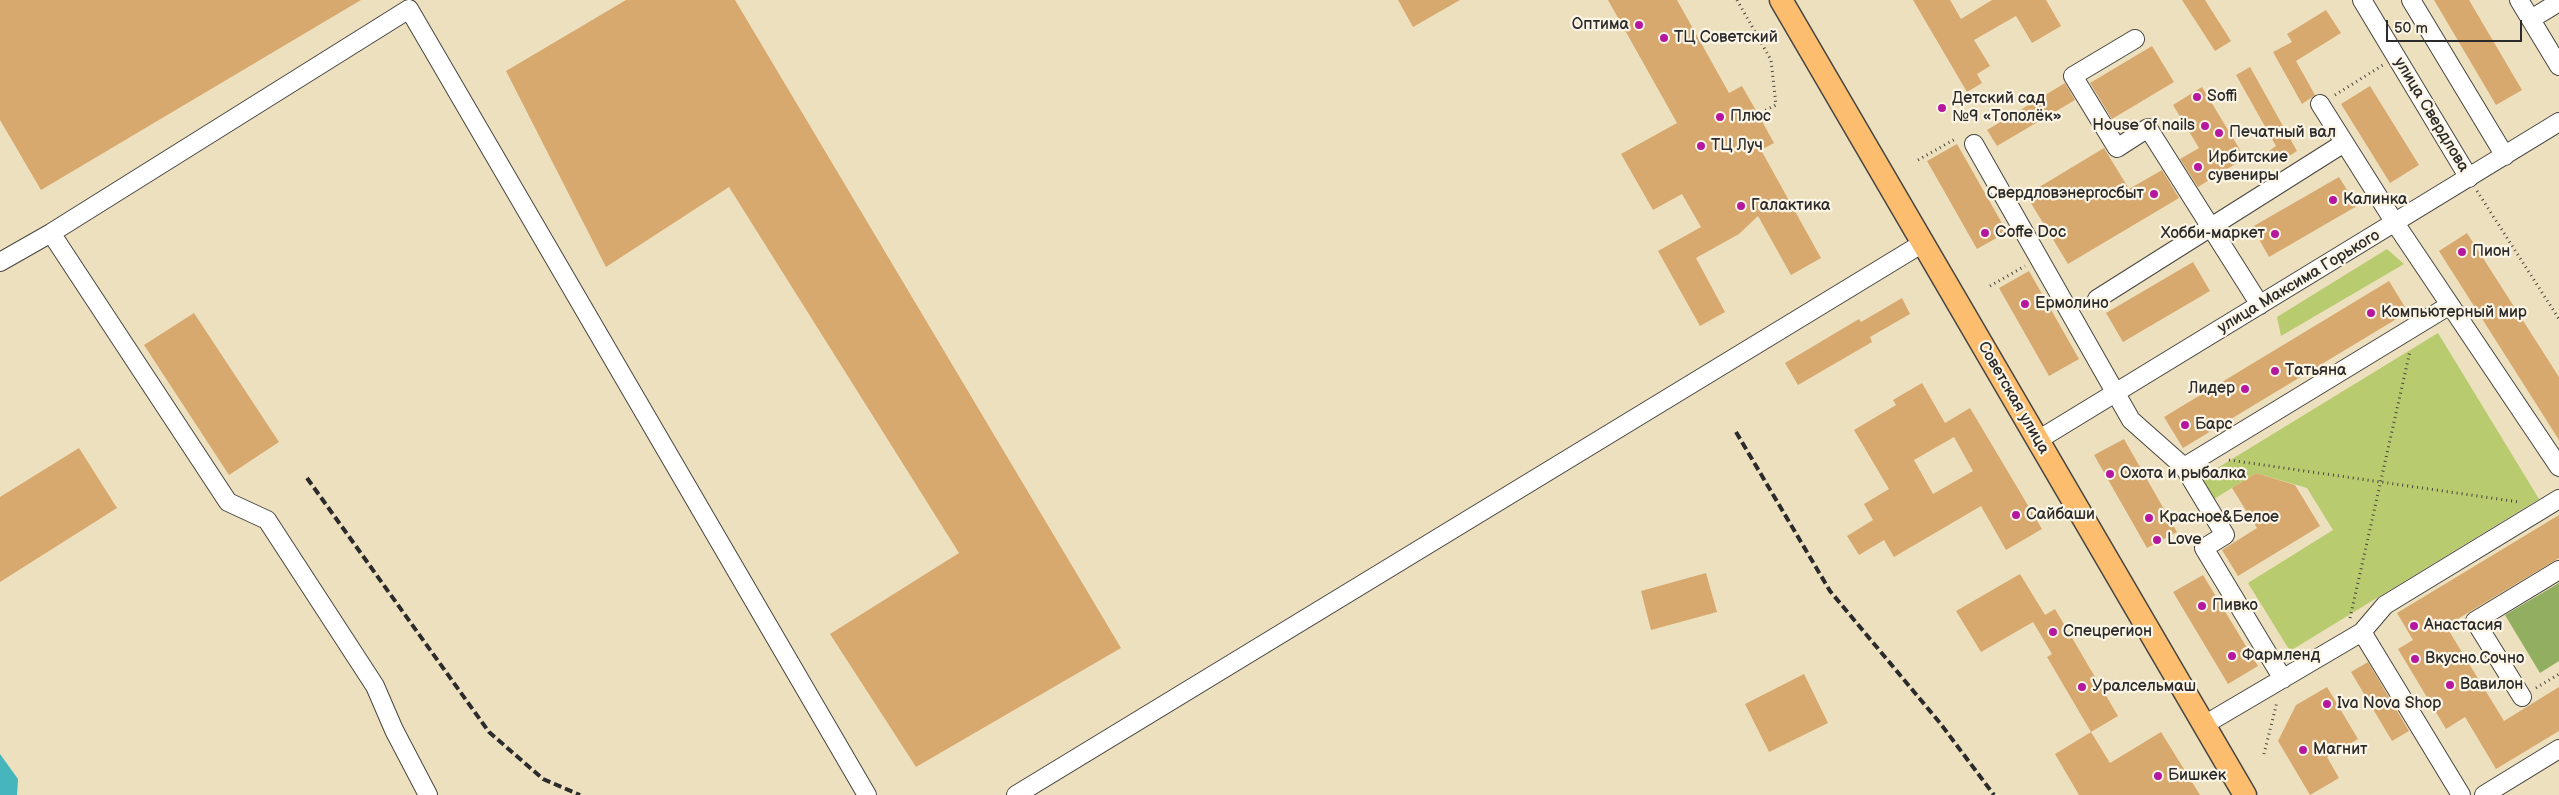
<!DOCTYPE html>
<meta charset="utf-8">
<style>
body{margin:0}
#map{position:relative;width:2559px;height:795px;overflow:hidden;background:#ede0be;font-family:"Balsamiq Sans",sans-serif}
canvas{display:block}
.scale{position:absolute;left:2386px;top:20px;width:136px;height:22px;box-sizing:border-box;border:2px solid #2b2b2b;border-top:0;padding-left:6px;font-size:15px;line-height:18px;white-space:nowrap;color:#2b2b2b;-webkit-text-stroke:4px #fcf5e5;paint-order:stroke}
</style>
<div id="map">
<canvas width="2559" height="795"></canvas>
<div class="scale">50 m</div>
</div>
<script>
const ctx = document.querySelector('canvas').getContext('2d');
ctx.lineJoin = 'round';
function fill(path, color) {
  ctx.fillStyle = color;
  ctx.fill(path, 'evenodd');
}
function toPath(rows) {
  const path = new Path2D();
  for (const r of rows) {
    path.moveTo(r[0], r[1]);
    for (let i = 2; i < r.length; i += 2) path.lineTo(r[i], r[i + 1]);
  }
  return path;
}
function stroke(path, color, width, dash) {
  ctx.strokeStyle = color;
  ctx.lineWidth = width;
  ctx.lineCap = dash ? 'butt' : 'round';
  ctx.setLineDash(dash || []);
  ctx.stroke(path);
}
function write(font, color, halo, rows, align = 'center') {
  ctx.font = font + ' "Balsamiq Sans",sans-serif';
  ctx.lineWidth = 4.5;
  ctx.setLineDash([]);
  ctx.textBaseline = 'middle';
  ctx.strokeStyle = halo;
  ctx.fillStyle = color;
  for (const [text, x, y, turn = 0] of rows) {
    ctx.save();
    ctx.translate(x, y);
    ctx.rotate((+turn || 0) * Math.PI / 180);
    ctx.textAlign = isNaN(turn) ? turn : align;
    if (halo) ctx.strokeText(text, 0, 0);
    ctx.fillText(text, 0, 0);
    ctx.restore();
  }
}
fill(toPath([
 [2387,249,2404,264,2281,336,2277,317],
 [2438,333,2539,499,2290,651,2248,583,2333,530,2307,488,2256,473,2214,499,2201,478]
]), '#b8cb6e');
fill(toPath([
 [2559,583,2559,661,2540,673,2505,615]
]), '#92af61');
fill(toPath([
 [0,754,18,779,17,795,0,795]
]), '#47b6bc');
fill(toPath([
 [0,0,361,0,41,190,0,120],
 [626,0,735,0,1121,648,916,767,830,634,959,553,729,187,606,267,506,71],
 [1398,0,1460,0,1413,27],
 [1608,0,1677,0,1729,93,1742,86,1758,114,1774,143,1761,150,1821,258,1791,275,1758,216,1739,234,1696,258,1725,312,1700,326,1658,251,1701,227,1682,194,1653,210,1621,154,1677,123],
 [1913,0,1950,0,1961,19,1992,0,2046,0,2061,26,2032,43,2016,16,1974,40,1990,66,1977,74,1982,83,1967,92],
 [2182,0,2205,0,2231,41,2215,51],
 [2434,0,2469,0,2522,90,2496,105],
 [2326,10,2341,33,2296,61,2315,95,2302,104,2273,52,2292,42,2287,34],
 [2152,46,2174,82,2112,119,2090,83],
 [2250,67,2297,151,2277,164,2269,151,2276,146,2236,75],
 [2065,83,2075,100,1997,146,1987,130],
 [2370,86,2419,165,2390,183,2341,104],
 [2202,87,2245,158,2198,187,2180,159,2199,148,2173,105],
 [1957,144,2007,232,1977,249,1927,161],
 [2104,148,2129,189,2162,170,2179,198,2068,264,2026,195],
 [2339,177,2357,206,2269,257,2252,227],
 [2467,233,2559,377,2559,440,2439,251],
 [2193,262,2210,291,2123,342,2106,313],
 [2029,271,2079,359,2049,376,1999,288],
 [2389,281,2408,312,2183,448,2164,417],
 [1902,298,1910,314,1870,337,1872,342,1798,385,1785,363,1859,319,1861,322],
 [194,313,279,442,229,475,144,345],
 [1922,383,1945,423,1970,408,2042,529,2006,550,1981,506,1894,557,1884,540,1859,555,1847,536,1873,520,1864,504,1889,489,1854,430,1896,405,1893,400],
 [1954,437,1973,471,1933,494,1914,460],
 [2124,439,2177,532,2147,548,2094,455],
 [79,448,117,508,0,582,0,497],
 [2256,473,2295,485,2320,526,2238,576,2222,550,2257,528,2232,488],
 [2559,515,2559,558,2446,626,2504,721,2559,687,2559,731,2496,769,2465,717,2446,729,2398,649,2413,640,2397,613],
 [1706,573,1717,612,1651,630,1641,591],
 [2020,574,2045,615,2055,609,2118,716,2091,732,2110,763,2161,732,2200,795,2079,795,2055,754,2091,732,2047,657,2052,654,2033,622,1981,652,1956,611],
 [2203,575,2258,666,2228,684,2173,592],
 [2368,662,2409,731,2392,741,2351,672],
 [1804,674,1828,723,1769,752,1745,704],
 [2327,687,2358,739,2327,757,2339,778,2310,795,2278,741,2296,705]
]), '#d8a96f');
const minor = toPath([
 [2362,0,2469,178],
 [2411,0,2505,156],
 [2519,0,2559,66],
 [2531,19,2559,2],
 [2135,39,2073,76,2117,148,2148,128,2260,305],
 [2320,104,2395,223,2559,467],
 [1974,144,2131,420,2184,467,2225,535,2204,548,2283,679],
 [51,233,228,502,267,520,375,686,394,730,428,795],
 [0,262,51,233,409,9,867,795],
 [2097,299,2344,143],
 [2038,440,2559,122],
 [2184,467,2450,305],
 [2522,697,2475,621,2559,570],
 [2204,725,2362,632],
 [1016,795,1923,243],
 [2461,795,2362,632,2385,605,2559,499],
 [2484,795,2559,749]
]);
const major = toPath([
 [1781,0,2245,795]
]);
stroke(minor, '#484641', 20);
stroke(major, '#484641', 25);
stroke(toPath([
 [1737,0,1771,60,1776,105,1758,114],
 [2335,95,2383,65],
 [1918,160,1957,138],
 [2477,191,2559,319],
 [1990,286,2025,266],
 [2229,460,2519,502],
 [2350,618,2410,351],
 [2536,688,2559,674],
 [2264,754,2277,702]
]), '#484641', 3, [1, 4]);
stroke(minor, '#fff', 18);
stroke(major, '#fcbd6e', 22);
stroke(toPath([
 [1736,432,1830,591,1940,723,1994,795],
 [307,478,489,732,543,779,580,795]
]), '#2b2b2b', 4, [8, 4]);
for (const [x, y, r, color] of [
 [1639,25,5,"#b5179e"],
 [1664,38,5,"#b5179e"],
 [2197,97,5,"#b5179e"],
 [1942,108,5,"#b5179e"],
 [1720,117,5,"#b5179e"],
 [2205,126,5,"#b5179e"],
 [2219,133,5,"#b5179e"],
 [1701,146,5,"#b5179e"],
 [2198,167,5,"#b5179e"],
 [2154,194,5,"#b5179e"],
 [2333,200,5,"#b5179e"],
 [1741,206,5,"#b5179e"],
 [1985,233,5,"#b5179e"],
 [2275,234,5,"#b5179e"],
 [2462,252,5,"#b5179e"],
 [2025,304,5,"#b5179e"],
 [2371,313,5,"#b5179e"],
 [2275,371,5,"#b5179e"],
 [2245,389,5,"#b5179e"],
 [2185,425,5,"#b5179e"],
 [2110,474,5,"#b5179e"],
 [2016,515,5,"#b5179e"],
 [2149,518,5,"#b5179e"],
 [2157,540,5,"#b5179e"],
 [2202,606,5,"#b5179e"],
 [2414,626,5,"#b5179e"],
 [2053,632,5,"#b5179e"],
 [2232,656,5,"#b5179e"],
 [2415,659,5,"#b5179e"],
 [2450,685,5,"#b5179e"],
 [2082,687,5,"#b5179e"],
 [2327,704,5,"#b5179e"],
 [2303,750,5,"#b5179e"],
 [2158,776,5,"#b5179e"]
]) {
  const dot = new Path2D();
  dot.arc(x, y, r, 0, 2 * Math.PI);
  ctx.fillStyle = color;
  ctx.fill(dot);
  stroke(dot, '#fcf5e5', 2);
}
write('16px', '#2b2b2b', '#fcf5e5', [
 ["Оптима",1629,25,"right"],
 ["ТЦ Советский",1674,38],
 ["Soffi",2207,97],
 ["Детский сад",1952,99],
 ["№9 «Тополёк»",1952,117],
 ["Плюс",1730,117],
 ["House of nails",2195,126,"right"],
 ["Печатный вал",2229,133],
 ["ТЦ Луч",1711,146],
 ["Ирбитские",2208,158],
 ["сувениры",2208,176],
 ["Свердловэнергосбыт",2144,194,"right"],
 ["Калинка",2343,200],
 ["Галактика",1751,206],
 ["Coffe Doc",1995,233],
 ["Хобби-маркет",2265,234,"right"],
 ["Пион",2472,252],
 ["Ермолино",2035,304],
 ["Компьютерный мир",2381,313],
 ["Татьяна",2285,371],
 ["Лидер",2235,389,"right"],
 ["Барс",2195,425],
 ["Охота и рыбалка",2120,474],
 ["Сайбаши",2026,515],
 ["Красное&Белое",2159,518],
 ["Love",2167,540],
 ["Пивко",2212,606],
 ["Анастасия",2424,626],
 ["Спецрегион",2063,632],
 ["Фармленд",2242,656],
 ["Вкусно.Сочно",2425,659],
 ["Вавилон",2460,685],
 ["Уралсельмаш",2092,687],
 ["Iva Nova Shop",2337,704],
 ["Магнит",2313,750],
 ["Бишкек",2168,776]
], 'left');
write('16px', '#2b2b2b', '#fcf5e5', [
 ["улица Свердлова",2431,115,59],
 ["улица Максима Горького",2299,282,-31],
 ["Советская улица",2013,398,60]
]);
</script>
